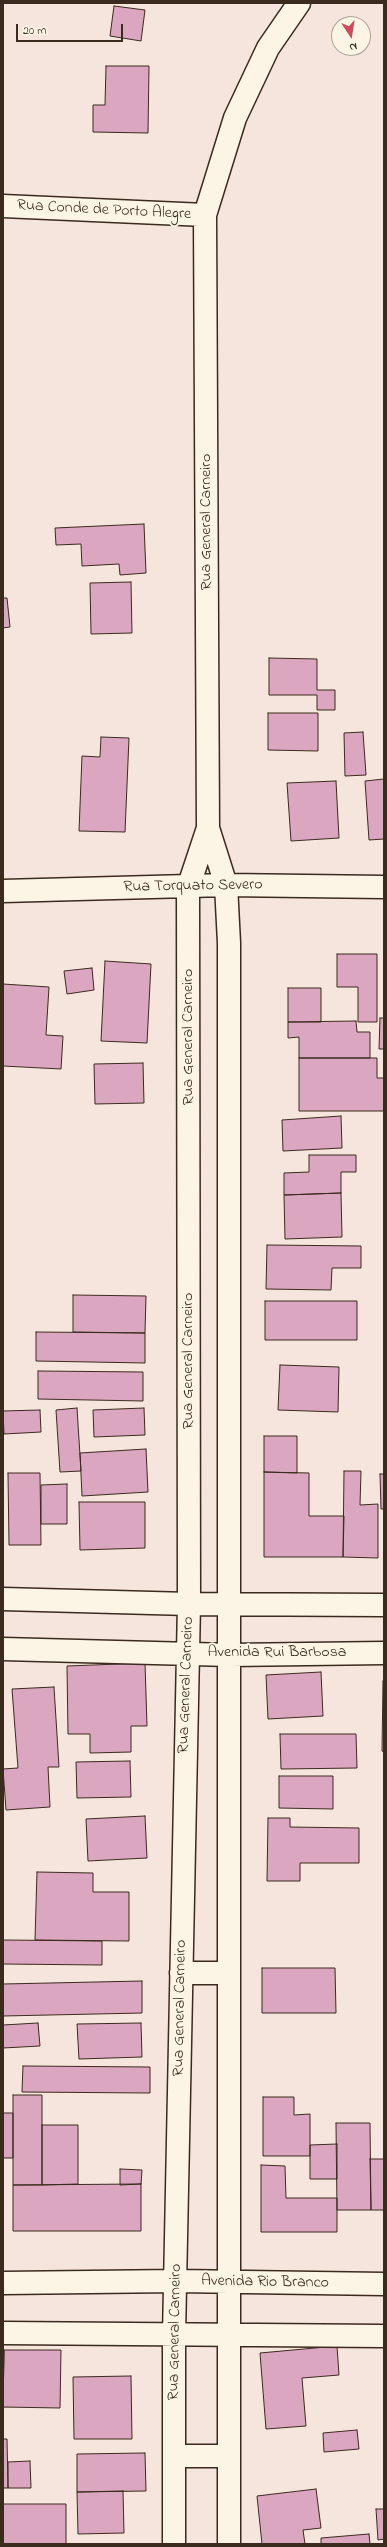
<!DOCTYPE html>
<style>
body{margin:0}
#map{position:relative;width:387px;height:2547px;overflow:hidden;background:#f5e5dd;font-family:"Indie Flower",sans-serif}
canvas{display:block}
.frame{position:absolute;inset:0;border:4px solid #3b2a1e;pointer-events:none}
.north{position:absolute;left:331px;top:16px;width:40px;height:40px;box-sizing:border-box;background:#fcf5e5;border:1px solid #afa495;border-radius:50%;rotate:168deg;font-size:11px;font-weight:700;line-height:16px;text-align:center;color:#3b2a1e}
.north::after{content:'';display:block;margin:auto;width:14px;height:18px;background:#d1495b;clip-path:polygon(50% 0,100% 100%,50% 72%,0 100%)}
.scale{position:absolute;left:16px;top:24px;width:107px;height:18px;box-sizing:border-box;border:2px solid #3b2a1e;border-top:0;padding-left:5px;font-size:12px;line-height:14px;white-space:nowrap;color:#3b2a1e;-webkit-text-stroke:3px #fcf5e5;paint-order:stroke}
</style>
<div id="map">
<canvas width="387" height="2547"></canvas>
<div class="frame"></div>
<div class="north">N</div>
<div class="scale">20 m</div>
</div>
<script>
const ctx = document.querySelector('canvas').getContext('2d');
ctx.lineJoin = 'round';
function fill(path, color) {
  ctx.fillStyle = color;
  ctx.fill(path, 'evenodd');
}
function toPath(rows) {
  const path = new Path2D();
  for (const r of rows) {
    path.moveTo(r[0], r[1]);
    for (let i = 2; i < r.length; i += 2) path.lineTo(r[i], r[i + 1]);
  }
  return path;
}
function stroke(path, color, width, dash) {
  ctx.strokeStyle = color;
  ctx.lineWidth = width;
  ctx.lineCap = dash ? 'butt' : 'round';
  ctx.setLineDash(dash || []);
  ctx.stroke(path);
}
function write(font, color, halo, rows, align = 'center') {
  ctx.font = font + ' "Indie Flower",sans-serif';
  ctx.lineWidth = 4;
  ctx.setLineDash([]);
  ctx.textBaseline = 'middle';
  ctx.strokeStyle = halo;
  ctx.fillStyle = color;
  for (const [text, x, y, turn = 0] of rows) {
    ctx.save();
    ctx.translate(x, y);
    ctx.rotate((+turn || 0) * Math.PI / 180);
    ctx.textAlign = isNaN(turn) ? turn : align;
    if (halo) ctx.strokeText(text, 0, 0);
    ctx.fillText(text, 0, 0);
    ctx.restore();
  }
}
const building = toPath([
 [114,6,145,10,141,41,110,36,114,6],
 [106,66,149,66,148,133,93,132,93,105,105,105,106,66],
 [144,524,146,573,120,575,119,564,82,566,81,544,56,545,55,528,144,524],
 [131,582,132,633,91,634,90,583,131,582],
 [3,598,7,598,10,627,3,628,3,598],
 [269,658,317,659,317,690,335,690,335,710,317,710,317,695,269,695,269,658],
 [268,713,318,713,318,751,268,750,268,713],
 [363,732,366,775,345,776,344,733,363,732],
 [101,737,129,738,125,832,79,831,82,756,100,757,101,737],
 [384,779,384,839,369,840,365,781,384,779],
 [336,781,339,838,291,841,287,783,336,781],
 [337,954,377,954,377,1022,358,1022,358,987,337,987,337,954],
 [105,961,151,964,147,1043,101,1041,105,961],
 [92,968,94,990,67,994,64,971,92,968],
 [3,984,49,987,46,1035,63,1036,61,1069,3,1066,3,984],
 [288,988,321,988,321,1022,288,1022,288,988],
 [380,1018,384,1018,384,1049,379,1049,380,1018],
 [356,1021,357,1032,370,1032,370,1058,299,1058,299,1037,288,1038,288,1022,356,1021],
 [299,1058,377,1058,377,1078,384,1078,384,1111,299,1111,299,1058],
 [143,1063,144,1103,95,1104,94,1064,143,1063],
 [341,1116,342,1148,283,1151,282,1120,341,1116],
 [309,1155,356,1155,356,1172,341,1172,341,1193,284,1195,284,1173,309,1172,309,1155],
 [341,1193,342,1237,285,1239,284,1195,341,1193],
 [267,1245,361,1246,361,1268,332,1268,331,1290,266,1289,267,1245],
 [73,1295,146,1296,145,1333,73,1332,73,1295],
 [265,1301,357,1301,357,1340,265,1340,265,1301],
 [36,1332,145,1333,145,1363,36,1361,36,1332],
 [280,1365,339,1367,338,1412,278,1410,280,1365],
 [38,1371,143,1372,143,1401,38,1399,38,1371],
 [77,1408,81,1471,60,1472,56,1410,77,1408],
 [144,1408,145,1435,94,1437,93,1410,144,1408],
 [40,1410,41,1432,4,1434,3,1411,40,1410],
 [264,1436,297,1436,297,1473,264,1472,264,1436],
 [146,1449,148,1492,82,1496,80,1453,146,1449],
 [344,1471,361,1471,360,1505,378,1504,378,1558,343,1557,344,1471],
 [264,1472,309,1473,309,1516,344,1516,343,1557,264,1557,264,1472],
 [8,1473,40,1473,41,1545,9,1545,8,1473],
 [380,1474,384,1474,384,1509,381,1509,380,1474],
 [67,1484,67,1524,41,1524,41,1485,67,1484],
 [79,1502,145,1502,145,1548,80,1550,79,1502],
 [145,1663,147,1726,131,1726,131,1752,90,1753,90,1734,68,1734,67,1666,145,1663],
 [321,1672,323,1716,268,1719,266,1675,321,1672],
 [383,1681,384,1681,384,1752,382,1751,383,1681],
 [54,1687,59,1767,48,1767,50,1807,6,1810,3,1769,18,1768,12,1689,54,1687],
 [280,1734,356,1734,357,1768,281,1769,280,1734],
 [130,1761,131,1797,77,1798,76,1762,130,1761],
 [279,1776,333,1776,333,1809,279,1808,279,1776],
 [145,1816,147,1858,88,1861,86,1819,145,1816],
 [268,1818,290,1818,290,1827,359,1828,359,1863,300,1863,300,1881,267,1881,268,1818],
 [37,1872,93,1873,93,1892,129,1892,129,1941,35,1940,37,1872],
 [3,1940,102,1941,102,1965,3,1964,3,1940],
 [262,1968,335,1968,336,2013,262,2013,262,1968],
 [142,1981,142,2013,3,2016,3,1984,142,1981],
 [38,2023,40,2046,3,2048,3,2025,38,2023],
 [141,2023,142,2057,79,2059,77,2024,141,2023],
 [23,2066,150,2067,150,2093,22,2092,23,2066],
 [13,2095,42,2095,42,2185,13,2185,13,2095],
 [263,2097,294,2097,294,2115,310,2114,310,2156,263,2156,263,2097],
 [3,2113,13,2113,13,2158,3,2158,3,2113],
 [336,2123,370,2123,371,2210,337,2210,336,2123],
 [42,2125,78,2125,78,2184,42,2185,42,2125],
 [337,2144,337,2179,310,2179,310,2145,337,2144],
 [370,2159,384,2159,384,2210,371,2210,370,2159],
 [261,2165,285,2166,286,2198,337,2198,337,2232,261,2232,261,2165],
 [120,2169,142,2170,141,2184,120,2185,120,2169],
 [141,2184,141,2231,13,2231,13,2185,141,2184],
 [337,2346,339,2375,302,2378,306,2426,266,2429,260,2353,337,2346],
 [3,2350,4,2350,3,2411,3,2350],
 [4,2350,61,2350,60,2408,3,2407,4,2350],
 [131,2376,132,2439,74,2439,73,2377,131,2376],
 [357,2430,359,2449,324,2452,323,2433,357,2430],
 [3,2439,7,2439,8,2488,3,2488,3,2439],
 [145,2453,146,2491,77,2492,77,2454,145,2453],
 [30,2461,31,2488,8,2488,8,2462,30,2461],
 [316,2489,321,2528,303,2530,305,2544,262,2544,257,2496,316,2489],
 [123,2491,124,2533,78,2534,77,2492,123,2491],
 [3,2504,66,2504,66,2544,3,2544,3,2504],
 [376,2509,384,2509,384,2539,378,2540,376,2509],
 [369,2534,370,2544,321,2544,321,2538,369,2534]
]);
fill(building, '#dba6bf');
stroke(building, '#3b2a1e', 1);
const minor = toPath([
 [3,206,205,215],
 [3,891,226,885,384,887],
 [3,1599,189,1604,384,1605],
 [3,1649,230,1655,384,1653],
 [181,1973,229,1973],
 [3,2283,177,2281,384,2284],
 [3,2333,384,2336],
 [174,2456,229,2456],
 [174,2544,174,2335,189,1604,188,888,208,828],
 [229,2544,229,943,226,885,208,828,205,215,235,118,268,48,299,3]
]);
stroke(minor, '#3b2a1e', 25);
stroke(minor, '#fcf5e5', 22);
write('16px', '#3b2a1e', '#fcf5e5', [
 ["Rua Conde de Porto Alegre",104,211,3],
 ["Rua General Carneiro",207,522,-90],
 ["Rua Torquato Severo",193,887,-1],
 ["Rua General Carneiro",189,1037,-90],
 ["Rua General Carneiro",189,1361,-90],
 ["Avenida Rui Barbosa",277,1653],
 ["Rua General Carneiro",187,1685,-88],
 ["Rua General Carneiro",181,2008,-89],
 ["Avenida Rio Branco",265,2283,1],
 ["Rua General Carneiro",176,2332,-89]
]);
</script>
